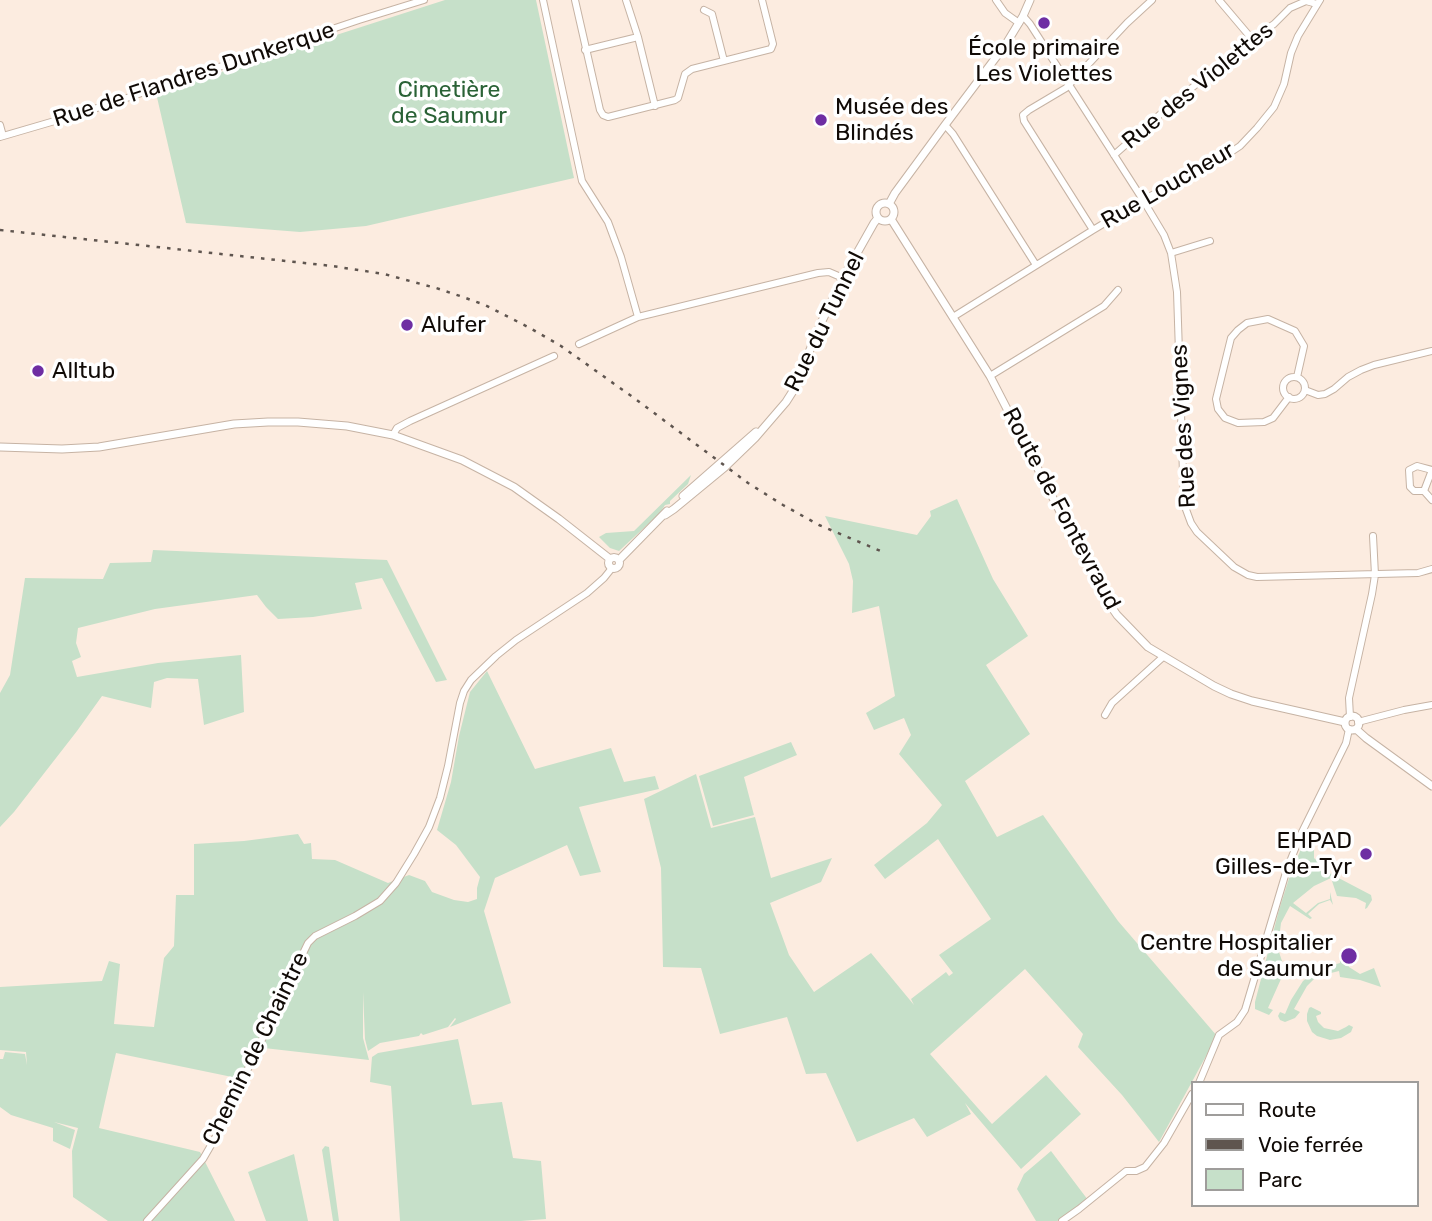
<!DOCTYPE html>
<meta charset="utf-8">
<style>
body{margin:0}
#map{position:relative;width:1432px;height:1221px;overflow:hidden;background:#fcece0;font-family:Rubik,sans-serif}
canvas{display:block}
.legend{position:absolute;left:1191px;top:1081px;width:228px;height:126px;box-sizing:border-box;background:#fff;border:2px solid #9f9d9b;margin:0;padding:9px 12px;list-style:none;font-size:21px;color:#100a06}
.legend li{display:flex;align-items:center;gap:14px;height:35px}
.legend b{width:35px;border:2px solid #9f9d9b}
</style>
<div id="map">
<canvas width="1432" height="1221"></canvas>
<ul class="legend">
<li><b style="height:9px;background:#fff"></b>Route</li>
<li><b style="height:9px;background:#5f554f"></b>Voie ferrée</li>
<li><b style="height:19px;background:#c6e0c9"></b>Parc</li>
</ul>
</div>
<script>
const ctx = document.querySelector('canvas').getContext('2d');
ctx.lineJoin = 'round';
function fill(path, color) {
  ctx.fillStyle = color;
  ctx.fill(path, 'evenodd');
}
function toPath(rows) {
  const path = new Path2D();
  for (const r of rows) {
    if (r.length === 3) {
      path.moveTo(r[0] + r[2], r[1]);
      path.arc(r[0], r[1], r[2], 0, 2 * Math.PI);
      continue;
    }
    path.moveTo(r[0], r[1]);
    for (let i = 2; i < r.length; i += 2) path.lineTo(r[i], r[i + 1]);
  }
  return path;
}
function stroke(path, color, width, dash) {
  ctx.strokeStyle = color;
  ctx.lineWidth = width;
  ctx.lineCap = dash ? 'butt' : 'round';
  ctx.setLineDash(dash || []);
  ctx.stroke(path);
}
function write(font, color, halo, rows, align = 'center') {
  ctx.font = font + ' Rubik,sans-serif';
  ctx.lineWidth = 7;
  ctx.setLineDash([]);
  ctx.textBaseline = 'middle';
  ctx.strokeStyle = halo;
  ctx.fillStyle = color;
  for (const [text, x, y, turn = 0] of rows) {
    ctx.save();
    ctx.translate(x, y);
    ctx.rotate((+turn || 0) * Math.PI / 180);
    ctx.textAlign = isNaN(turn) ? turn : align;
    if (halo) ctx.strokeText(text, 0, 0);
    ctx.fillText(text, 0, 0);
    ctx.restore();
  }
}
fill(toPath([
 [445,0,536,0,574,178,366,226,300,232,186,223,156,93],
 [691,475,688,484,670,501,670,504,665,505,660,513,619,551,610,548,599,537,606,533,634,531],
 [957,499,993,579,1028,636,986,665,1030,734,965,781,997,837,1043,815,1118,921,1217,1036,1159,1142,1122,1095,1078,1047,1083,1034,1025,969,930,1054,992,1124,1046,1075,1081,1114,1021,1169,965,1103,971,1114,927,1137,914,1118,857,1142,826,1073,806,1074,787,1017,720,1034,701,968,663,967,661,868,644,799,696,774,711,828,755,817,771,878,832,858,821,882,770,903,789,955,814,992,871,953,914,1005,911,999,946,972,949,976,953,973,939,955,991,919,938,839,885,879,874,865,927,823,942,805,899,754,911,735,904,718,874,730,866,713,895,696,879,606,852,613,853,581,849,564,825,516,917,535,931,516,930,511],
 [153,550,387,560,447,680,436,682,382,578,355,583,362,609,313,617,278,619,266,607,257,595,155,609,78,628,76,643,81,657,72,661,77,677,158,663,241,655,244,712,204,725,198,679,167,678,154,682,151,708,102,696,77,731,14,812,0,827,0,693,10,675,25,578,103,579,110,563,151,562],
 [487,671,535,769,611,748,624,782,655,776,659,789,579,807,601,872,580,876,567,845,495,878,484,911,511,1003,450,1027,456,1019,455,1018,448,1027,423,1035,421,1033,419,1036,380,1043,368,1051,365,1039,363,992,363,1038,369,1060,264,1048,237,1078,116,1053,99,1128,200,1152,235,1221,108,1221,73,1197,72,1151,78,1128,54,1122,75,1130,70,1149,53,1141,53,1128,11,1115,0,1107,0,1059,3,1059,5,1052,25,1054,27,1065,26,1052,0,1050,0,987,102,981,109,961,120,964,114,1024,154,1027,164,958,174,946,176,895,194,895,194,844,244,841,298,834,304,844,311,843,312,859,335,860,388,883,409,875,425,881,432,892,454,900,468,902,477,899,477,888,480,877,456,845,437,830,451,782,459,736,470,692],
 [791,742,797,755,744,777,754,815,713,826,699,776],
 [1308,833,1317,838,1314,848,1314,858,1331,874,1371,895,1372,900,1367,908,1365,909,1366,903,1356,898,1337,896,1331,878,1314,886,1293,903,1306,913,1318,903,1330,899,1330,892,1333,905,1330,900,1319,904,1308,914,1312,918,1310,919,1290,906,1281,923,1279,939,1279,952,1285,970,1268,1008,1273,1010,1269,1015,1255,1009,1255,1002,1279,910,1291,872],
 [1340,957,1347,958,1349,967,1360,974,1374,968,1381,987,1360,980,1340,977,1339,971,1331,973,1314,979,1307,986,1294,1009,1300,1012,1295,1018,1285,1022,1280,1020,1278,1016,1280,1012,1285,1014,1291,1000,1303,981,1319,969,1340,963],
 [1311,1007,1321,1012,1321,1014,1316,1016,1318,1022,1324,1028,1338,1031,1346,1027,1349,1025,1353,1027,1351,1032,1341,1038,1330,1040,1317,1036,1312,1032,1307,1021,1307,1014,1309,1008],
 [458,1039,472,1105,502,1102,513,1158,541,1161,546,1219,521,1221,400,1221,391,1086,370,1082,372,1057,378,1053],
 [325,1146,329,1147,339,1221,333,1221,322,1150],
 [1051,1151,1088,1200,1057,1221,1036,1221,1017,1189,1024,1174],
 [294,1154,308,1221,266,1221,248,1172]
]), '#c6e0c9');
const minor = toPath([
 [543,0,582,181,608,222,621,257,638,317],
 [575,0,600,110,603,115,608,117,675,100,678,98,685,74,692,69,771,49,773,44,762,0],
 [626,0,638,37,655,106],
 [996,0,1005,13,1019,23],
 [1219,0,1252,39],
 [704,10,712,14,724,61],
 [1023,16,1030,24,1143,200,1164,235,1171,253,1177,292,1184,504,1191,523,1197,532,1234,567,1248,575,1257,577,1418,573,1432,569],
 [585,50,638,37],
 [0,125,3,136],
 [945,125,953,134,1036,265],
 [0,137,82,113,359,20,424,0],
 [1114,155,1172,104,1252,39,1274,24,1290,8,1306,1,1317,4],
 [1093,230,1024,121,1023,115,1029,110,1066,88,1127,23,1152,0],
 [1171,253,1210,241],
 [953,317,1093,230,1143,200,1222,158,1240,146,1257,128,1274,107,1284,84,1291,53,1298,36,1320,0],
 [579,344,638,317,818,273,829,272,843,278],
 [990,376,1104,306,1118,290],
 [1294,388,11],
 [1305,390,1318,395,1325,394,1334,389,1348,377,1361,370,1374,365,1432,351],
 [1289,397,1273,418,1264,422,1238,423,1225,418,1218,409,1216,399,1231,338,1238,330,1247,323,1268,319,1295,331,1304,346,1297,377],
 [393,435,397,428,410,421,554,356],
 [1432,470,1417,466,1409,470,1410,487,1414,491,1424,491,1432,500],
 [1424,491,1432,470],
 [1105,715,1112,703,1163,657],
 [1350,717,1349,698,1372,594,1375,575,1373,536],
 [1358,722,1404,710,1432,705],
 [1199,1083,1219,1035,1237,1022,1245,1010,1287,869,1301,834,1346,743,1349,729],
 [147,1221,203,1159,214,1140,308,943,315,936,355,916,380,901,396,883,414,854,429,827,440,798,448,766,460,703,464,691,471,680,496,656,516,640,587,593,604,578,612,568],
 [1062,1221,1079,1209,1126,1171,1136,1171,1145,1167,1164,1143,1192,1094]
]);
const tertiary = toPath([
 [885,212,9],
 [889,204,895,193,945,125,1006,44,1023,16,1030,0],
 [891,219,990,376,1103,595,1117,615,1148,647,1214,686,1231,694,1252,701,1345,722],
 [0,447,62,449,99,447,234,424,268,422,298,422,347,426,393,435,462,460,514,487,559,519,610,559],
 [683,496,756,432],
 [665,515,674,509,725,467,755,438,786,402,793,391,821,323,843,278,874,223,878,218],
 [614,563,5.5],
 [619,560,667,511],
 [1352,723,7],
 [1356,729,1366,738,1432,786]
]);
stroke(minor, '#c6b3a4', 8);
stroke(tertiary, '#c6b3a4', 9);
stroke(minor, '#fff', 6);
stroke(tertiary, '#fff', 7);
stroke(toPath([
 [0,230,332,266,384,274,436,288,460,296,485,305,528,327,561,346,634,398,748,483,783,505,819,525,883,552]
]), '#5f554f', 2.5, [3.5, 7]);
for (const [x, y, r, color] of [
 [1044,23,7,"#6e2ea3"],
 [821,120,7,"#6e2ea3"],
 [407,325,7,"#6e2ea3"],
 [38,371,7,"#6e2ea3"],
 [1366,854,7,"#6e2ea3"],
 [1349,956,9,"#6e2ea3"]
]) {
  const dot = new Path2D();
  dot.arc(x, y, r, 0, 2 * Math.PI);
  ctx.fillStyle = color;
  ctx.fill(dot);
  stroke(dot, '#fff', 2.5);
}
write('23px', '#100a06', '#fff', [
 ["École primaire",1044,48,"center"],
 ["Les Violettes",1044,74,"center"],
 ["Musée des",835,107],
 ["Blindés",835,133],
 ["Alufer",421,325],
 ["Alltub",52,371],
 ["EHPAD",1352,841,"right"],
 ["Gilles-de-Tyr",1352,867,"right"],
 ["Centre Hospitalier",1333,943,"right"],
 ["de Saumur",1333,969,"right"]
], 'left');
write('23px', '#100a06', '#fff', [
 ["Rue de Flandres Dunkerque",194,75,-18],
 ["Rue des Violettes",1198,86,-39],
 ["Rue Loucheur",1168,186,-30],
 ["Rue du Tunnel",825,322,-64],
 ["Rue des Vignes",1184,426,-93],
 ["Route de Fontevraud",1061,509,62],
 ["Chemin de Chaintre",256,1049,-64]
]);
write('23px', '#2a6236', '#fff', [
 ["Cimetière",449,90],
 ["de Saumur",449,116]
]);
</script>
